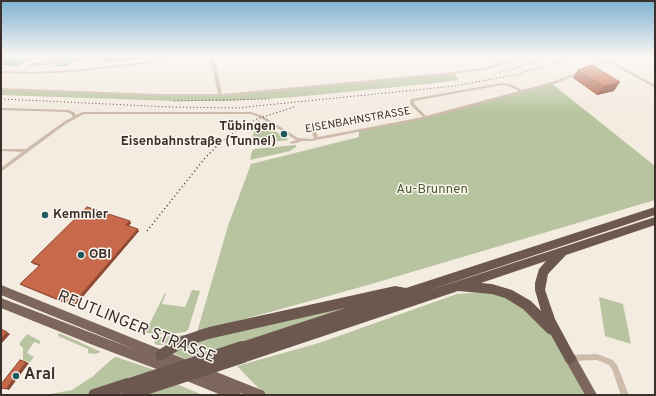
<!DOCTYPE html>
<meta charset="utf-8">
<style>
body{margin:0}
#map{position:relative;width:656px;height:396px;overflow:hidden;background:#f4ebe1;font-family:Overpass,sans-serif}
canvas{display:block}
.frame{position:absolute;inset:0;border:2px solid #3b302b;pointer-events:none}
</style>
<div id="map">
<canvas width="656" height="396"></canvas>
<div class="frame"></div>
</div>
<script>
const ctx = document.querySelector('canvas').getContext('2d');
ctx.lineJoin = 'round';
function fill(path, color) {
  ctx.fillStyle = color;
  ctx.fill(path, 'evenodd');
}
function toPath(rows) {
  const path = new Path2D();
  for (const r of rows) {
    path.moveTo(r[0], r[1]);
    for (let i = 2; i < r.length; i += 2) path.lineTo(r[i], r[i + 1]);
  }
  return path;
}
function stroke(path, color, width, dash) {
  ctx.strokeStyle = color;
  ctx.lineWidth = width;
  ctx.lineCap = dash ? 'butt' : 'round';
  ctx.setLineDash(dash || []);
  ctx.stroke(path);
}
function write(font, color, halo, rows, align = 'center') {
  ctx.font = font + ' Overpass,sans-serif';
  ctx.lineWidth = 3;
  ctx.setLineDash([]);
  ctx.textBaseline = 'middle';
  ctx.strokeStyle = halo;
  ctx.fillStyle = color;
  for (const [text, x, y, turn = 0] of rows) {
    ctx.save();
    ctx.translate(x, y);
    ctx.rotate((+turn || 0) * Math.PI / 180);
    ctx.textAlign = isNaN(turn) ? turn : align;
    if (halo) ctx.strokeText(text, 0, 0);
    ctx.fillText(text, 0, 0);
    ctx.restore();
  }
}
fill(toPath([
 [58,58,68,61,66,63,36,66,29,66,27,64],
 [455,73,458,80,436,83,295,97,228,101,174,101,1,95,1,89,158,95,227,95],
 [551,83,655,166,655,200,361,287,197,332,228,226,251,164,359,137,359,131,433,116],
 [258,120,289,140,250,144],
 [296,145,296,147,290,151,250,160,252,151,254,149],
 [192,290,200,291,188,330,185,332,167,334,145,333,165,293,166,293,162,304,185,307],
 [499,291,537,314,591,395,265,395,237,366,319,343,457,294],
 [599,297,623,304,631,344,605,336],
 [373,301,186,359,174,354,175,351,187,344],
 [59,333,75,340,101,352,95,354,88,353,88,349,58,336],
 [27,334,40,341,40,344,34,342,27,353,34,357,30,362,23,360,23,348,19,344],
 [187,335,162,345,157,345,154,343,158,337],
 [116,357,152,369,181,386,203,395,45,395,72,390,92,377,112,359]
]), '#b8c4a0');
fill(toPath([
 [1,57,13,58,147,57,130,61,101,62,104,60,83,59,74,61,66,66,51,66,67,63,69,61,57,58,32,59,20,65,13,66,1,65]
]), '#7fb0b2');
fill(toPath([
 [166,57,174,57,137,65,76,72,31,74,1,73,1,71,31,72,76,70,137,63,166,57],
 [210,57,214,57,222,94,455,72,488,67,498,64,489,57,493,57,501,63,524,57,530,57,488,69,455,74,227,96,158,96,1,90,1,88,158,94,218,94,210,57],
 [609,57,613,57,609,60,655,85,655,88,607,61,590,70,587,69,609,57],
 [580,71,583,72,557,83,434,117,312,141,303,141,292,144,290,143,290,142,296,140,261,118,251,114,84,114,67,123,1,172,1,168,22,152,1,151,1,149,26,149,65,121,73,117,71,114,67,112,1,110,1,108,68,110,74,112,76,115,83,112,251,112,263,116,298,138,312,139,314,138,309,125,311,124,313,125,318,137,423,117,410,104,411,99,502,83,510,84,522,90,555,81,580,71],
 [502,85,508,86,519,91,426,116,414,104,414,101,502,85],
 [597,354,613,360,617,365,629,395,621,395,612,369,609,365,597,360,570,361,568,360,567,358,568,356,570,355,597,354]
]), '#cdbbac');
fill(toPath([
 [1,285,192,362,194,366,192,370,190,371,194,373,195,367,199,365,264,391,266,395,245,395,240,393,241,395,221,395,182,379,180,375,182,371,184,370,180,368,179,374,175,376,93,345,1,308,1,298,136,350,1,295,1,285],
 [570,352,574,354,597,395,585,395,564,358,566,354,570,352]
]), '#7d675c');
fill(toPath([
 [655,207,655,215,424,292,655,217,655,225,566,255,548,274,545,290,555,319,576,358,574,362,570,364,566,362,551,335,547,333,523,309,505,298,492,294,458,291,243,363,239,361,237,357,240,352,236,347,238,343,345,308,209,339,186,346,161,361,157,359,155,355,157,351,179,337,209,327,395,286,406,288,655,207],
 [546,261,539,269,535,283,535,290,541,311,531,301,512,290,492,284,481,283,546,261],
 [127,378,132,380,134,385,132,390,116,395,88,395,90,390,127,378]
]), '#6c584f');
stroke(toPath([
 [499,73,548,57],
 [1,99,171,107,237,108,455,86,514,75,575,57],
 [174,101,272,99],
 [221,142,236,131,257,119,294,107]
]), '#3b302b', 1, [1, 2.5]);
stroke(toPath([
 [147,231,205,158,222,141]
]), '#3b302b', 1.5, [1, 3]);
stroke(toPath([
 [127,385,242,347],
 [127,395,243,357]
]), '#6c584f', 12);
fill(toPath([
 [578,70,614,91,597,95,573,78],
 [130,221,131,223,129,226,139,231,74,307,23,286,20,284,39,266,33,264,31,262]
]), '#ac5a40');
fill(toPath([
 [620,82,614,91,597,95,603,86],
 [130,221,131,223,128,227,126,225],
 [138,229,139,231,74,307,72,305],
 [7,332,10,334,1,344,1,339],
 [26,362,29,363,9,390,6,389]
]), '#8c4a34');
const building = toPath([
 [592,65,620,82,603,86,578,70,592,65],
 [87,207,130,221,126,225,138,229,72,305,20,284,40,265,31,262,87,207],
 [1,329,7,332,1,339,1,329],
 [20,360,26,362,6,389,1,388,1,384,20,360]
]);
fill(building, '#c8694b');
stroke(building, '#8c4a34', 1);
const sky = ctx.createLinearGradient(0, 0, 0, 113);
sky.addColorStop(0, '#7eb2d2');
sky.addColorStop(0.5, '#faf6f2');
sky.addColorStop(1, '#faf6f200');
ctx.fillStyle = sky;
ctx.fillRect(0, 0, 656, 113);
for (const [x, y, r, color] of [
 [284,134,4,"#1f5a5e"],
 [45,215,4,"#1f5a5e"],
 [81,255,4,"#1f5a5e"],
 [16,376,4,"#1f5a5e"]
]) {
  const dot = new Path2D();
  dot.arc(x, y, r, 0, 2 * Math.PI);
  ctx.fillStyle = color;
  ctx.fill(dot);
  stroke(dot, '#fbf5ee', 1.5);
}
write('11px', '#3b302b', '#fbf5ee', [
 ["EISENBAHNSTRASSE",358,121,-10]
]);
write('bold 13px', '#3b302b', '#fbf5ee', [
 ["Tübingen",276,127,"right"],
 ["Eisenbahnstraße (Tunnel)",276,142,"right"],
 ["Kemmler",53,215],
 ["OBI",89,255]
], 'left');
write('13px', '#4a5a2e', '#fbf5ee', [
 ["Au-Brunnen",432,190]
]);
write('16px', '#3b302b', '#fbf5ee', [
 ["REUTLINGER STRASSE",136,328,22]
]);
write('bold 16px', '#3b302b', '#fbf5ee', [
 ["Aral",24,376]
], 'left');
</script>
